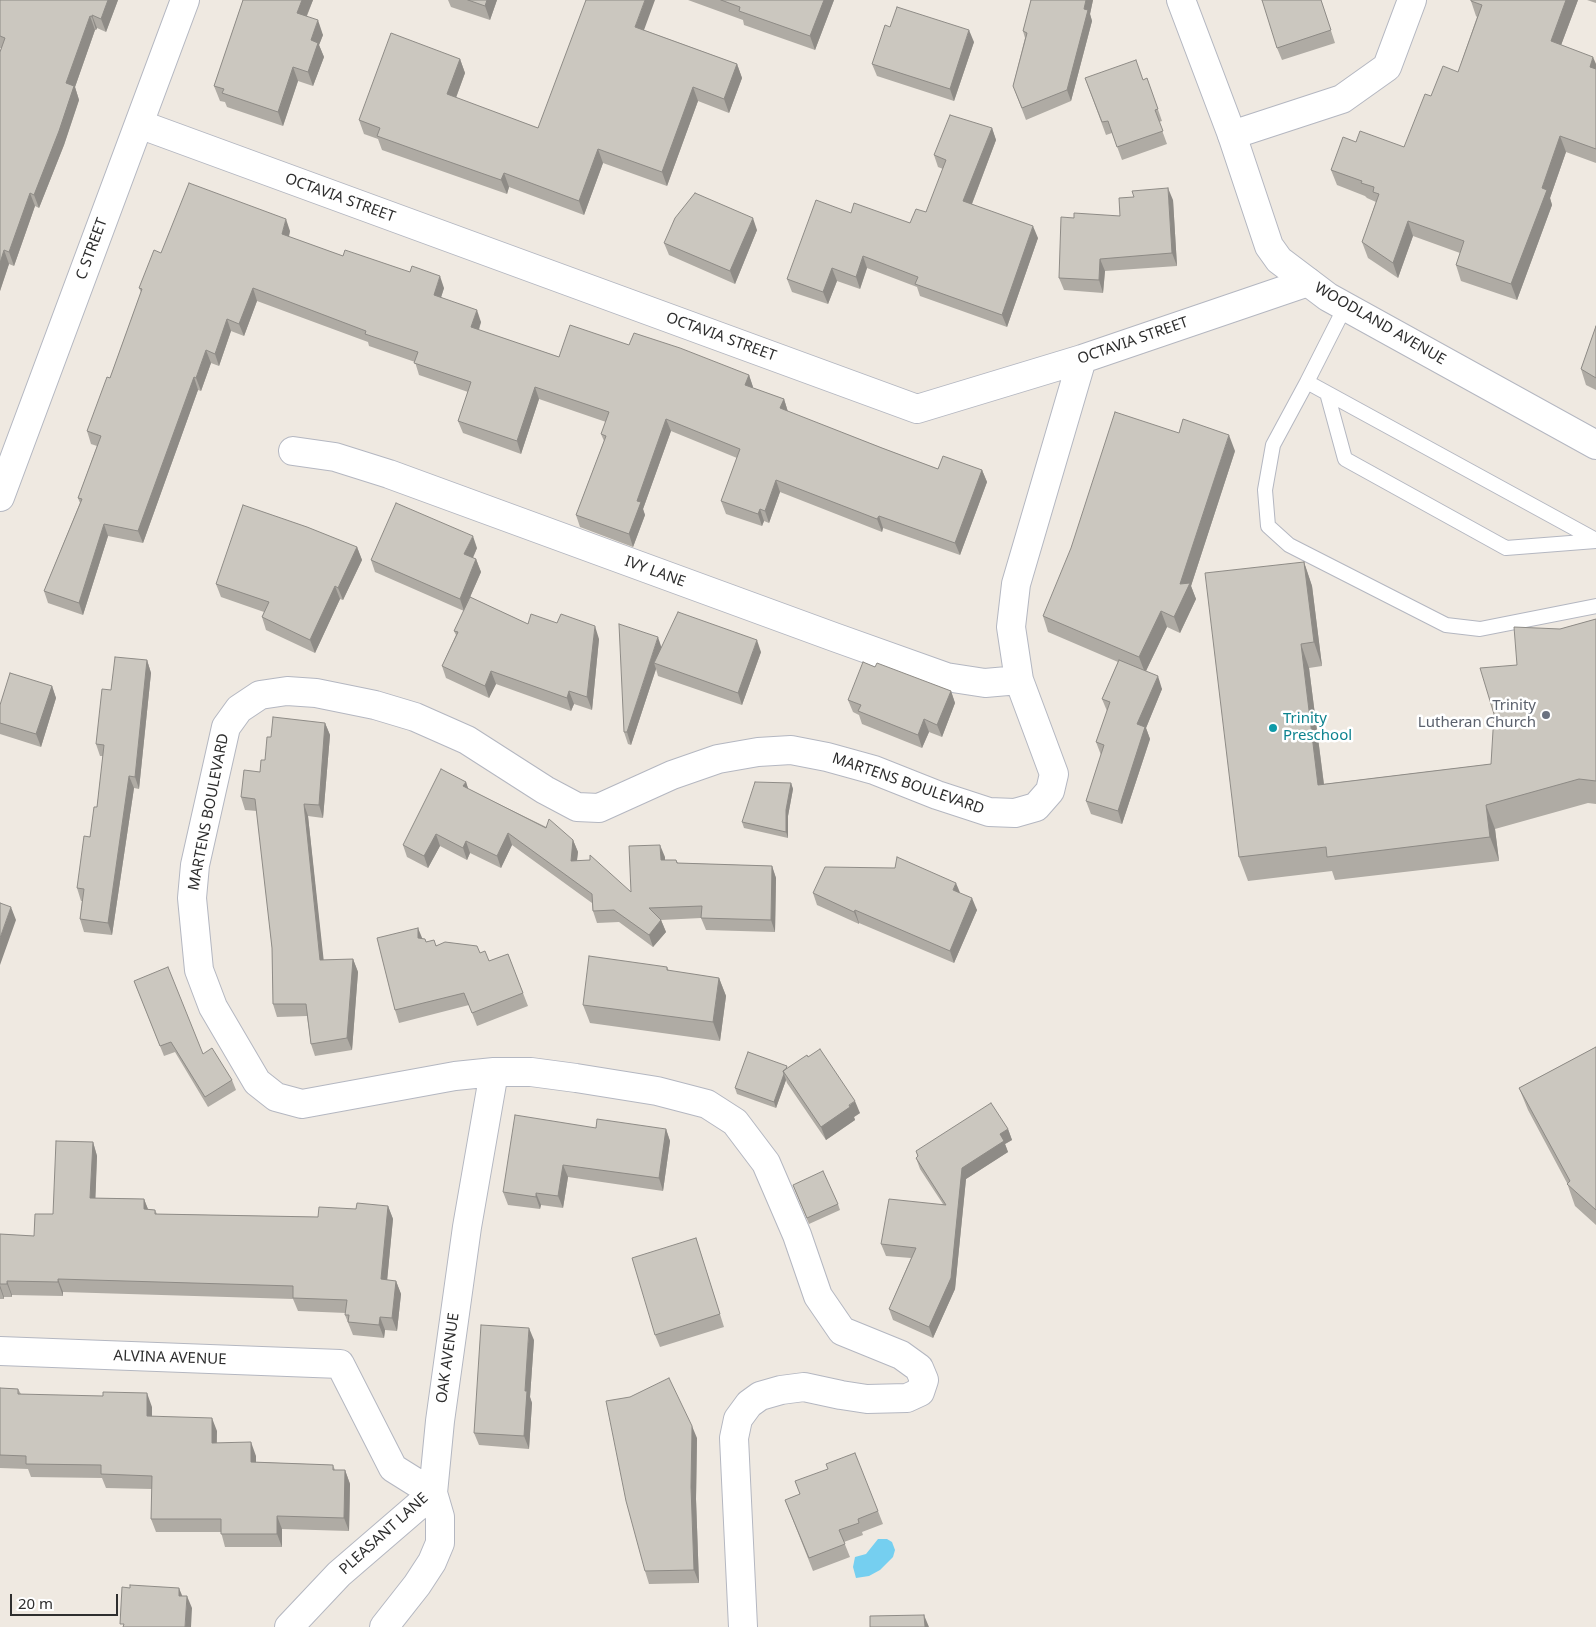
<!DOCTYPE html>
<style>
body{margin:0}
#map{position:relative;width:1596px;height:1627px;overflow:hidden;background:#efe9e1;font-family:"Noto Sans",sans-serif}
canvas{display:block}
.scale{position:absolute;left:10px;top:1594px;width:108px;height:22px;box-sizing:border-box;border:2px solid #2e2e2e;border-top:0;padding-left:6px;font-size:15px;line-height:18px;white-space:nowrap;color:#2e2e2e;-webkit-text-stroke:4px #fff;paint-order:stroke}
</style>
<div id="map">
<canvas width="1596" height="1627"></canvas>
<div class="scale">20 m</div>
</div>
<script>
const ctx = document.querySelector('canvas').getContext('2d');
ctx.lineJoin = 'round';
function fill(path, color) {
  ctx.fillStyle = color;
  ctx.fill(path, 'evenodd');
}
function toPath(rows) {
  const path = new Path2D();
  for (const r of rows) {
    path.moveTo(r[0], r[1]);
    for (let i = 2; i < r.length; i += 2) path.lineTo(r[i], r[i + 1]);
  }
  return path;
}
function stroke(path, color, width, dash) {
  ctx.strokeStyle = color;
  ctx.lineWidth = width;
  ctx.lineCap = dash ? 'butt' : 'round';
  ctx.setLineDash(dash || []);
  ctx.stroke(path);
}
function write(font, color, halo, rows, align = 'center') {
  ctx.font = font + ' "Noto Sans",sans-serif';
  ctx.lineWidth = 5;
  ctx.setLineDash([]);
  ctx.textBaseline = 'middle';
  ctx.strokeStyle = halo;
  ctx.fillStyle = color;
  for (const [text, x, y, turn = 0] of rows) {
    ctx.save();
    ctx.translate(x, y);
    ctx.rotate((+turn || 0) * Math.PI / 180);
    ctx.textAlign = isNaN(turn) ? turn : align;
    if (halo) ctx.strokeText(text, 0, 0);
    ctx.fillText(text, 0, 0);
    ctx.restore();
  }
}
fill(toPath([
 [878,1539,887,1539,892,1542,895,1550,893,1557,880,1570,869,1576,856,1578,853,1567,855,1557,866,1554]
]), '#75cff0');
const lane = toPath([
 [1345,307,1307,382,1596,540],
 [1307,382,1273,445,1265,490,1268,526,1289,545,1446,625,1480,629,1596,606],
 [1327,393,1345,459,1506,548,1596,541]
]);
const street = toPath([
 [139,124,917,409,1082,359,1308,282],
 [1232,135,1342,99,1387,67,1412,0],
 [293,451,335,457,389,474,834,637,946,677,985,683,1019,680],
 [0,497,185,0],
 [0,1351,340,1364,393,1468,433,1493,339,1574,289,1627],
 [384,1627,417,1585,432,1562,440,1543,440,1517,433,1493,440,1421,467,1227,494,1072],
 [743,1627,734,1438,738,1419,749,1404,760,1396,781,1390,804,1387,841,1395,867,1399,907,1398,920,1392,924,1380,919,1368,901,1355,842,1331,818,1296,797,1235,766,1163,735,1122,707,1104,657,1091,576,1078,531,1072,494,1072,455,1076,302,1104,276,1097,257,1082,213,1007,199,970,192,898,195,865,226,727,239,709,260,695,287,691,316,693,375,705,415,717,467,740,545,790,577,807,599,808,672,775,718,759,758,752,791,750,827,757,874,770,937,795,989,812,1015,813,1036,807,1050,791,1054,774,1019,680,1011,627,1016,584,1082,359]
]);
const secondary = toPath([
 [1181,0,1232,135,1269,246,1279,260,1328,297,1596,445]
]);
stroke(lane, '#b4b7c1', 16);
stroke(street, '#b4b7c1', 30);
stroke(secondary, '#b4b7c1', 30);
stroke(lane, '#fff', 14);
stroke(street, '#fff', 28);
stroke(secondary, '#fff', 28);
fill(toPath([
 [0,0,118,0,106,32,97,28,96,30,95,30,75,87,79,100,64,145,39,208,35,206,14,266,9,264,0,291,0,52,1,48,0,48],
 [243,0,313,0,307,16,323,35,319,45,324,57,313,86,298,81,283,126,227,107,225,102,220,101,214,86],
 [448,0,497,0,490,20,451,7],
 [688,0,834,0,815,50,744,25,743,20],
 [1031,0,1093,0,1090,14,1092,21,1071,101,1026,120,1013,86,1025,38,1023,31],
 [1321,0,1335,43,1282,60,1277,48],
 [1578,0,1561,45,1596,64,1596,163,1566,152,1550,198,1552,205,1517,300,1461,281,1456,265,1460,253,1413,236,1398,278,1368,258,1362,242,1376,202,1367,198,1365,196,1337,185,1331,170,1356,142,1404,147,1431,96,1458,72,1477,17,1476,16,1471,1],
 [1587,0,1596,0,1596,3],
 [890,27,974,42,954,101,877,76,872,64],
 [644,30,737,64,742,78,729,113,698,101,667,186,603,163,584,215,509,187,507,194,382,150,378,139,364,134,359,120,460,59,465,73,456,98,538,128],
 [1085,78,1143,80,1147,78,1162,121,1159,122,1167,144,1122,160,1112,133,1106,135],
 [992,128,996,140,972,204,1038,238,1007,327,920,296,917,287,867,268,860,289,837,281,828,304,792,292,787,279,851,213,910,223,926,212,943,169,938,167,934,155],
 [1173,200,1177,266,1105,271,1103,293,1064,290,1059,278,1074,218,1120,216],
 [757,230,735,284,669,255,664,243],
 [290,231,289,237,343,256,444,288,441,297,481,322,479,330,559,357,629,345,749,375,753,387,753,388,784,399,788,412,882,448,938,469,982,470,987,482,960,555,883,528,882,532,780,492,769,523,764,521,762,526,726,514,721,501,737,458,671,431,643,509,645,515,633,547,580,527,576,515,604,441,601,434,606,422,539,399,521,454,463,433,458,421,468,392,419,375,415,362,369,346,368,342,257,301,244,336,231,331,219,366,211,363,201,391,198,390,143,543,108,536,83,615,48,603,44,591,80,503,78,498,97,446,91,444,87,431,110,378,141,292,139,288,161,253],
 [1596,326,1596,390,1586,385,1581,369],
 [1235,451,1191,586,1196,599,1180,633,1167,627,1146,671,1162,689,1146,728,1150,739,1122,824,1091,814,1086,801,1101,755,1096,742,1107,711,1102,699,1118,662,1048,632,1043,616],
 [357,547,362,560,343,600,340,599,315,653,266,630,262,617,264,612,221,597,216,584],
 [477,548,473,558,476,559,481,572,470,597,528,624,599,639,592,710,574,704,571,711,496,684,489,698,446,678,442,666,456,635,454,631,464,611,375,572,371,560],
 [1304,562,1312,586,1322,666,1309,668,1324,784,1491,764,1517,665,1560,629,1596,619,1596,804,1588,803,1495,829,1499,861,1335,880,1332,871,1248,881,1239,857],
 [661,647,761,652,742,705,658,676,656,669,631,745,628,744,624,732],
 [147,660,151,673,139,789,134,788,112,935,84,932,80,919,82,901,81,901,77,888,90,837,97,807,103,756,100,756,96,744],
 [875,667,951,691,955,703,942,737,929,732,922,748,862,724,859,715,853,712,848,700],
 [52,686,56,698,41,747,0,734,0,723],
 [325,723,330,735,323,818,308,816,323,960,353,959,358,972,352,1050,315,1056,311,1044,307,1016,277,1017,273,1004,272,948,257,811,245,810,241,797,260,772,265,760,271,737],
 [466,782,468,789,573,840,578,852,577,861,631,892,665,857,665,860,676,860,678,863,772,866,776,878,775,932,706,930,701,918,661,920,666,932,653,947,619,922,597,923,593,911,592,903,512,845,501,868,470,853,467,860,440,846,428,868,407,857,403,845],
 [791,783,793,789,788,816,788,838,744,828,742,822],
 [813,893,960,893,977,910,954,963,859,923,859,924,817,905],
 [423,939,426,942,436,945,480,953,489,961,508,954,528,1006,477,1026,469,1005,399,1023,395,1010],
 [667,967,669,971,719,978,726,996,720,1041,590,1023,583,1005],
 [134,981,203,1054,232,1080,236,1090,208,1107,175,1052,164,1056],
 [1596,1047,1596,1225,1575,1206,1567,1183,1528,1110,1519,1088],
 [787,1066,787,1068,860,1113,854,1117,855,1120,826,1140,787,1083,786,1080,776,1108,737,1094,735,1088],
 [596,1128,666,1129,670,1141,663,1191,568,1177,563,1208,541,1205,540,1209,508,1205,503,1192],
 [1008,1129,1012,1140,1005,1144,1008,1152,966,1179,955,1289,933,1338,893,1320,889,1309,911,1258,886,1256,881,1244,943,1204,920,1169,916,1158,918,1157,916,1151],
 [93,1142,97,1156,95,1198,144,1199,148,1209,155,1210,157,1214,318,1217,356,1209,388,1206,393,1219,387,1280,396,1281,401,1294,397,1331,385,1330,384,1338,353,1335,345,1315,346,1313,298,1311,293,1299,63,1292,63,1296,12,1295,12,1297,4,1297,4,1299,0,1299,0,1234,34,1236,53,1214],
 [793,1185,838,1204,840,1210,809,1224],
 [696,1238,724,1327,660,1347,655,1335],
 [534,1340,530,1397,532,1403,529,1449,479,1445,474,1433],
 [0,1388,18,1389,21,1394,152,1407,152,1416,217,1431,217,1443,256,1456,256,1462,333,1465,335,1470,345,1470,350,1484,349,1531,282,1529,282,1547,225,1547,221,1532,156,1532,151,1519,152,1489,106,1488,102,1478,31,1477,28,1469,0,1468],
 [697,1438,696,1499,699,1583,649,1584,645,1571],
 [795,1481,878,1511,883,1524,862,1532,863,1535,844,1542,850,1557,813,1571,785,1500,800,1494]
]), '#afaba4');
fill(toPath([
 [108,0,118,0,106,32,101,19],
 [302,0,313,0,302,27,297,13],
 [487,0,497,0,490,20,485,6],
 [645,0,655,0,640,41,635,27],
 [824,0,834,0,815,50,810,36],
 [1086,0,1093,0,1090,14,1092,21,1071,101,1067,90],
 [1566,0,1578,0,1557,56,1551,41],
 [92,15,97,28,96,30,92,17],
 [90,16,95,30,75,87,79,100,64,145,39,208,34,195,66,83],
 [318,20,323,35,319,45,324,57,313,86,308,72,311,40],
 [969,30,974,42,954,101,950,89],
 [1593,57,1596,64,1596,80,1590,67],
 [460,59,465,73,452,108,447,94],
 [737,64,742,78,729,113,724,99],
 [293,67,298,81,283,126,278,112],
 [693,87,698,101,667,186,662,172],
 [992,128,996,140,968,214,963,201],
 [1560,136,1566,152,1550,198,1552,205,1517,300,1511,284,1542,188],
 [598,149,603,163,584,215,579,201],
 [504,173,509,187,507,194,501,180],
 [1168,188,1173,200,1177,266,1172,253],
 [30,193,35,206,14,266,9,252],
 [753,218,757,230,735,284,730,271],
 [286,219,290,231,286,247,282,234],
 [1408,221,1413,236,1398,278,1393,263],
 [1033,226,1038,238,1007,327,1002,315],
 [4,250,9,264,0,291,0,263],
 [863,256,867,268,860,289,856,277],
 [1100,259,1105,271,1103,293,1099,280],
 [832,268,837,281,828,304,823,292],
 [440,276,444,288,438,307,434,295],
 [253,288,257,301,244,336,239,324],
 [477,310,481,322,475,340,471,327],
 [227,319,231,331,219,366,215,354],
 [206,350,211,363,201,391,196,378],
 [749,375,753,387,749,397,745,385],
 [194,377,198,390,143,543,138,531],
 [535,387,539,399,521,454,517,441],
 [784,399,788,412,780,408],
 [666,419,671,431,643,509,645,515,633,547,629,534,637,501],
 [1229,435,1235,451,1191,586,1196,599,1180,633,1174,617,1180,584],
 [982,470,987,482,960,555,955,543],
 [776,480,780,492,769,523,765,511],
 [760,509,764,521,762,526,758,514],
 [879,516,883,528,882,532,877,519],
 [104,524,108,536,83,615,79,603],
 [473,536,477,548,469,566,464,554],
 [357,547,362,560,343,600,338,588],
 [476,559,481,572,464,611,460,599],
 [1304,562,1312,586,1322,666,1314,642],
 [335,586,340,599,315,653,310,640],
 [1161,611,1167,627,1145,673,1139,657],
 [595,626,599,639,592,710,587,697],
 [658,637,662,649,654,663,656,669,631,745,627,732],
 [757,640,761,652,742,705,738,693],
 [1301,644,1309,668,1327,809,1318,785],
 [147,660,151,673,139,789,135,777],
 [491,671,496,684,489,698,485,686],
 [1158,676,1162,689,1146,728,1150,739,1122,824,1118,811,1137,724],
 [52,686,56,698,41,747,36,734],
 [569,691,574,704,571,711,567,698],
 [951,691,955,703,942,737,937,725],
 [924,719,929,732,922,748,918,735],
 [325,723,330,735,323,818,319,805],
 [129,776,134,788,112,935,108,923],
 [466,782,470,794,463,786],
 [791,783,793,789,788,816,788,838,786,832,786,810],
 [304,804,308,816,325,972,320,960],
 [1486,805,1495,829,1499,861,1490,837],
 [508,833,512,845,501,868,497,856],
 [436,834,440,846,428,868,424,856],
 [573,840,578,852,575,873,571,861],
 [466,841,470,853,467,860,463,848],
 [660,845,665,857,665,872,661,860],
 [772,866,776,878,775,932,771,920],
 [956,883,961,895,953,890],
 [972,898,977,910,954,963,950,951],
 [11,907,16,920,0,965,0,938],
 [855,910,859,923,859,924,854,912],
 [661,920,666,932,653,947,649,935],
 [418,928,423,940,418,938],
 [353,959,358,972,352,1050,347,1038],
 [719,978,726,996,720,1041,713,1022],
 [784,1074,786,1080,776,1108,774,1102],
 [855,1101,860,1113,854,1117,855,1120,826,1140,821,1127],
 [666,1129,670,1141,663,1191,659,1178],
 [1008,1129,1012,1140,1005,1144,1008,1152,966,1179,955,1289,933,1338,929,1327,962,1168,1000,1134],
 [93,1142,97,1156,95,1211,90,1198],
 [563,1165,568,1177,563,1208,558,1196],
 [536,1193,541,1205,540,1209,536,1197],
 [144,1199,149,1212,144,1209],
 [388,1206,393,1219,386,1292,381,1279],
 [58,1279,63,1292,63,1296,58,1282],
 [7,1281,12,1295,12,1297,7,1284],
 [396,1281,401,1294,397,1331,392,1318],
 [0,1285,4,1297,4,1299,0,1288],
 [380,1317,385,1330,384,1338,379,1325],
 [529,1328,534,1340,530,1397,532,1403,529,1449,524,1436,525,1391],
 [147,1393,152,1407,152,1429,147,1416],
 [212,1418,217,1431,216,1456,212,1443],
 [692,1426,697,1438,696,1499,699,1583,694,1570,691,1487],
 [251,1442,256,1456,256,1475,251,1462],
 [345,1470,350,1484,349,1531,344,1518],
 [277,1516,282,1529,282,1547,277,1534],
 [179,1588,184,1600,179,1596],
 [187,1596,192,1608,191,1627,185,1627],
 [924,1615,929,1627,925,1627]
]), '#8e8b86');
const building = toPath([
 [0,0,108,0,101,19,92,15,92,17,90,16,66,83,74,86,59,131,34,195,30,193,9,252,4,250,0,263,0,52,5,38,0,36,0,0],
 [243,0,302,0,297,13,318,20,311,40,318,43,308,72,293,67,278,112,222,93,224,89,214,86,243,0],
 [468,0,487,0,485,6,468,0],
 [586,0,645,0,635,27,737,64,724,99,693,87,662,172,598,149,579,201,504,173,501,180,427,154,377,136,380,128,359,120,391,33,460,59,447,94,538,128,586,0],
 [721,0,824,0,810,36,739,11,740,7,721,0],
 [1031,0,1086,0,1084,9,1088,10,1067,90,1022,108,1013,86,1027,33,1023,31,1031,0],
 [1262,0,1321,0,1331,30,1277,48,1262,0],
 [1471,0,1566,0,1551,41,1593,57,1590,67,1596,69,1596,149,1560,136,1542,188,1547,190,1511,284,1456,265,1464,241,1408,221,1393,263,1362,242,1379,194,1373,192,1374,187,1361,183,1362,181,1331,170,1343,137,1356,142,1360,131,1404,147,1425,94,1431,96,1443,66,1458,72,1482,5,1471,1,1471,0],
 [897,7,969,30,950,89,872,64,885,25,890,27,897,7],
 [1136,60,1143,80,1147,78,1158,109,1155,110,1163,131,1117,147,1108,121,1102,122,1085,78,1136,60],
 [950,115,992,128,963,201,1033,226,1002,315,915,284,918,277,863,256,856,277,832,268,823,292,787,279,816,200,851,213,854,203,910,223,916,209,926,212,946,160,934,155,950,115],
 [189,183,286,219,282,234,343,256,345,250,410,272,412,266,440,276,434,295,477,310,471,327,559,357,570,325,629,345,634,333,680,348,749,375,745,385,784,399,780,408,882,448,938,469,943,456,982,470,955,543,879,516,877,519,776,480,765,511,760,509,758,514,721,501,740,449,666,419,637,501,641,502,629,534,576,515,606,436,601,434,609,412,535,387,517,441,458,421,471,382,414,363,418,352,365,334,366,331,253,288,239,324,227,319,215,354,206,350,196,378,194,377,138,531,104,524,79,603,44,591,82,499,78,498,101,436,87,431,107,377,110,378,142,289,139,288,154,250,161,253,189,183],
 [1168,188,1172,253,1100,259,1099,280,1059,278,1061,217,1074,218,1074,213,1120,216,1119,198,1134,197,1132,191,1168,188],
 [695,193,753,218,730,271,664,243,675,218,695,193],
 [1596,326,1596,378,1581,369,1596,326],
 [1115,412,1179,433,1183,419,1229,435,1180,584,1190,583,1174,617,1161,611,1139,657,1043,616,1071,548,1115,412],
 [396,503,473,536,464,554,476,559,460,599,371,560,396,503],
 [243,505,307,527,357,547,338,588,335,586,310,640,262,617,269,602,216,584,243,505],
 [1304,562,1314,642,1301,644,1318,785,1491,764,1494,714,1480,668,1517,665,1514,627,1560,629,1596,619,1596,781,1579,779,1486,805,1490,837,1327,857,1326,847,1239,857,1205,573,1304,562],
 [470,597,528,624,531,614,557,623,561,614,595,626,587,697,569,691,567,698,491,671,485,686,442,666,458,632,454,631,470,597],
 [678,612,757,640,738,693,654,663,678,612],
 [619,624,658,637,627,732,624,732,619,624],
 [115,657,147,660,135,777,129,776,108,923,80,919,84,889,77,888,84,836,90,837,94,807,97,807,104,745,96,744,102,689,111,690,115,657],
 [1119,660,1158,676,1137,724,1145,727,1118,811,1086,801,1104,745,1096,742,1110,702,1102,699,1119,660],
 [863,662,875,667,877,663,951,691,937,725,924,719,918,735,858,711,861,705,848,700,863,662],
 [10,673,52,686,36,734,0,723,0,705,10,673],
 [273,717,325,723,319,805,304,804,320,960,353,959,347,1038,311,1044,306,1004,273,1004,272,948,255,799,241,797,244,770,260,772,261,760,265,760,267,737,271,737,273,717],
 [441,769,466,782,463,786,546,828,549,819,573,840,571,861,590,860,590,855,631,892,629,846,660,845,661,860,676,860,677,863,772,866,771,920,701,918,702,906,649,908,661,920,649,935,614,910,593,911,592,894,508,833,497,856,466,841,463,848,436,834,424,856,403,845,441,769],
 [755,782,791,783,786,810,786,832,742,822,755,782],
 [897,857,956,883,953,890,972,898,950,951,855,910,854,912,813,893,825,867,895,868,897,857],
 [0,903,11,907,0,938,0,903],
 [418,928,418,938,425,939,426,942,434,940,436,946,445,942,477,946,480,953,485,951,489,961,508,954,523,993,472,1013,464,993,395,1010,377,938,418,928],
 [589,956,667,967,667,970,719,978,713,1022,583,1005,589,956],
 [168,967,203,1054,212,1048,232,1080,205,1097,171,1042,160,1046,134,981,168,967],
 [1596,1047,1596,1210,1567,1184,1570,1181,1519,1088,1596,1047],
 [820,1049,855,1101,849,1105,850,1107,821,1127,783,1071,807,1055,808,1057,820,1049],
 [748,1052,787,1066,786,1069,783,1071,784,1074,774,1102,735,1088,748,1052],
 [991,1103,1008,1129,1000,1134,1004,1141,962,1168,951,1278,929,1327,889,1309,916,1248,881,1244,889,1199,946,1205,916,1158,918,1156,916,1151,991,1103],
 [515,1115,596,1128,597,1119,666,1129,659,1178,563,1165,558,1196,536,1193,536,1197,503,1192,515,1115],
 [56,1141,93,1142,90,1198,144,1199,144,1209,155,1210,155,1214,318,1217,319,1207,356,1209,357,1203,388,1206,381,1279,396,1281,392,1318,380,1317,379,1325,348,1322,349,1315,345,1315,347,1300,293,1298,293,1286,58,1279,58,1282,7,1281,7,1284,0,1284,0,1234,34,1236,35,1214,53,1214,56,1141],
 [823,1171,838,1204,807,1218,793,1185,823,1171],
 [696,1238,720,1314,655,1335,632,1258,696,1238],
 [481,1325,529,1328,525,1391,527,1391,524,1436,474,1433,481,1325],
 [669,1378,692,1426,691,1487,694,1570,645,1571,626,1501,606,1401,630,1397,669,1378],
 [0,1388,18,1389,18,1394,103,1396,103,1392,147,1393,147,1416,212,1418,212,1443,251,1442,251,1462,333,1465,333,1470,345,1470,344,1518,277,1516,277,1534,221,1534,221,1519,151,1519,152,1476,101,1474,101,1465,26,1464,26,1456,0,1455,0,1388],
 [855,1453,878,1511,858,1519,859,1523,839,1530,845,1544,809,1558,785,1500,800,1494,795,1481,828,1469,826,1464,855,1453],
 [130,1585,179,1588,179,1596,187,1596,185,1627,123,1627,124,1624,120,1624,122,1587,130,1588,130,1585],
 [924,1615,925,1627,870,1627,870,1616,924,1615]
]);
fill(building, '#cbc7bf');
stroke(building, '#8e8b86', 1);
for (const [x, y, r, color] of [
 [1546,715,5,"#6b7280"],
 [1273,728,5,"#0f9aa8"]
]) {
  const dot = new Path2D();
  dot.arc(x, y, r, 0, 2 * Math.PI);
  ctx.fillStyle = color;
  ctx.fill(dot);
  stroke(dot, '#fff', 2);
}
write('15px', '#2e2e2e', '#fff', [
 ["OCTAVIA STREET",340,198,20],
 ["C STREET",92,249,-70],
 ["WOODLAND AVENUE",1380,324,30],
 ["OCTAVIA STREET",721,337,20],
 ["OCTAVIA STREET",1133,341,-19],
 ["IVY LANE",655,572,20],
 ["MARTENS BOULEVARD",908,784,19],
 ["MARTENS BOULEVARD",209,812,-79],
 ["ALVINA AVENUE",170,1358,2],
 ["OAK AVENUE",448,1358,-82],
 ["PLEASANT LANE",384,1534,-42]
]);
write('15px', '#5b616d', '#fff', [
 ["Trinity",1536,706],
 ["Lutheran Church",1536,723]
], 'right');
write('15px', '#0d838f', '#fff', [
 ["Trinity",1283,719],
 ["Preschool",1283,736]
], 'left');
</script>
